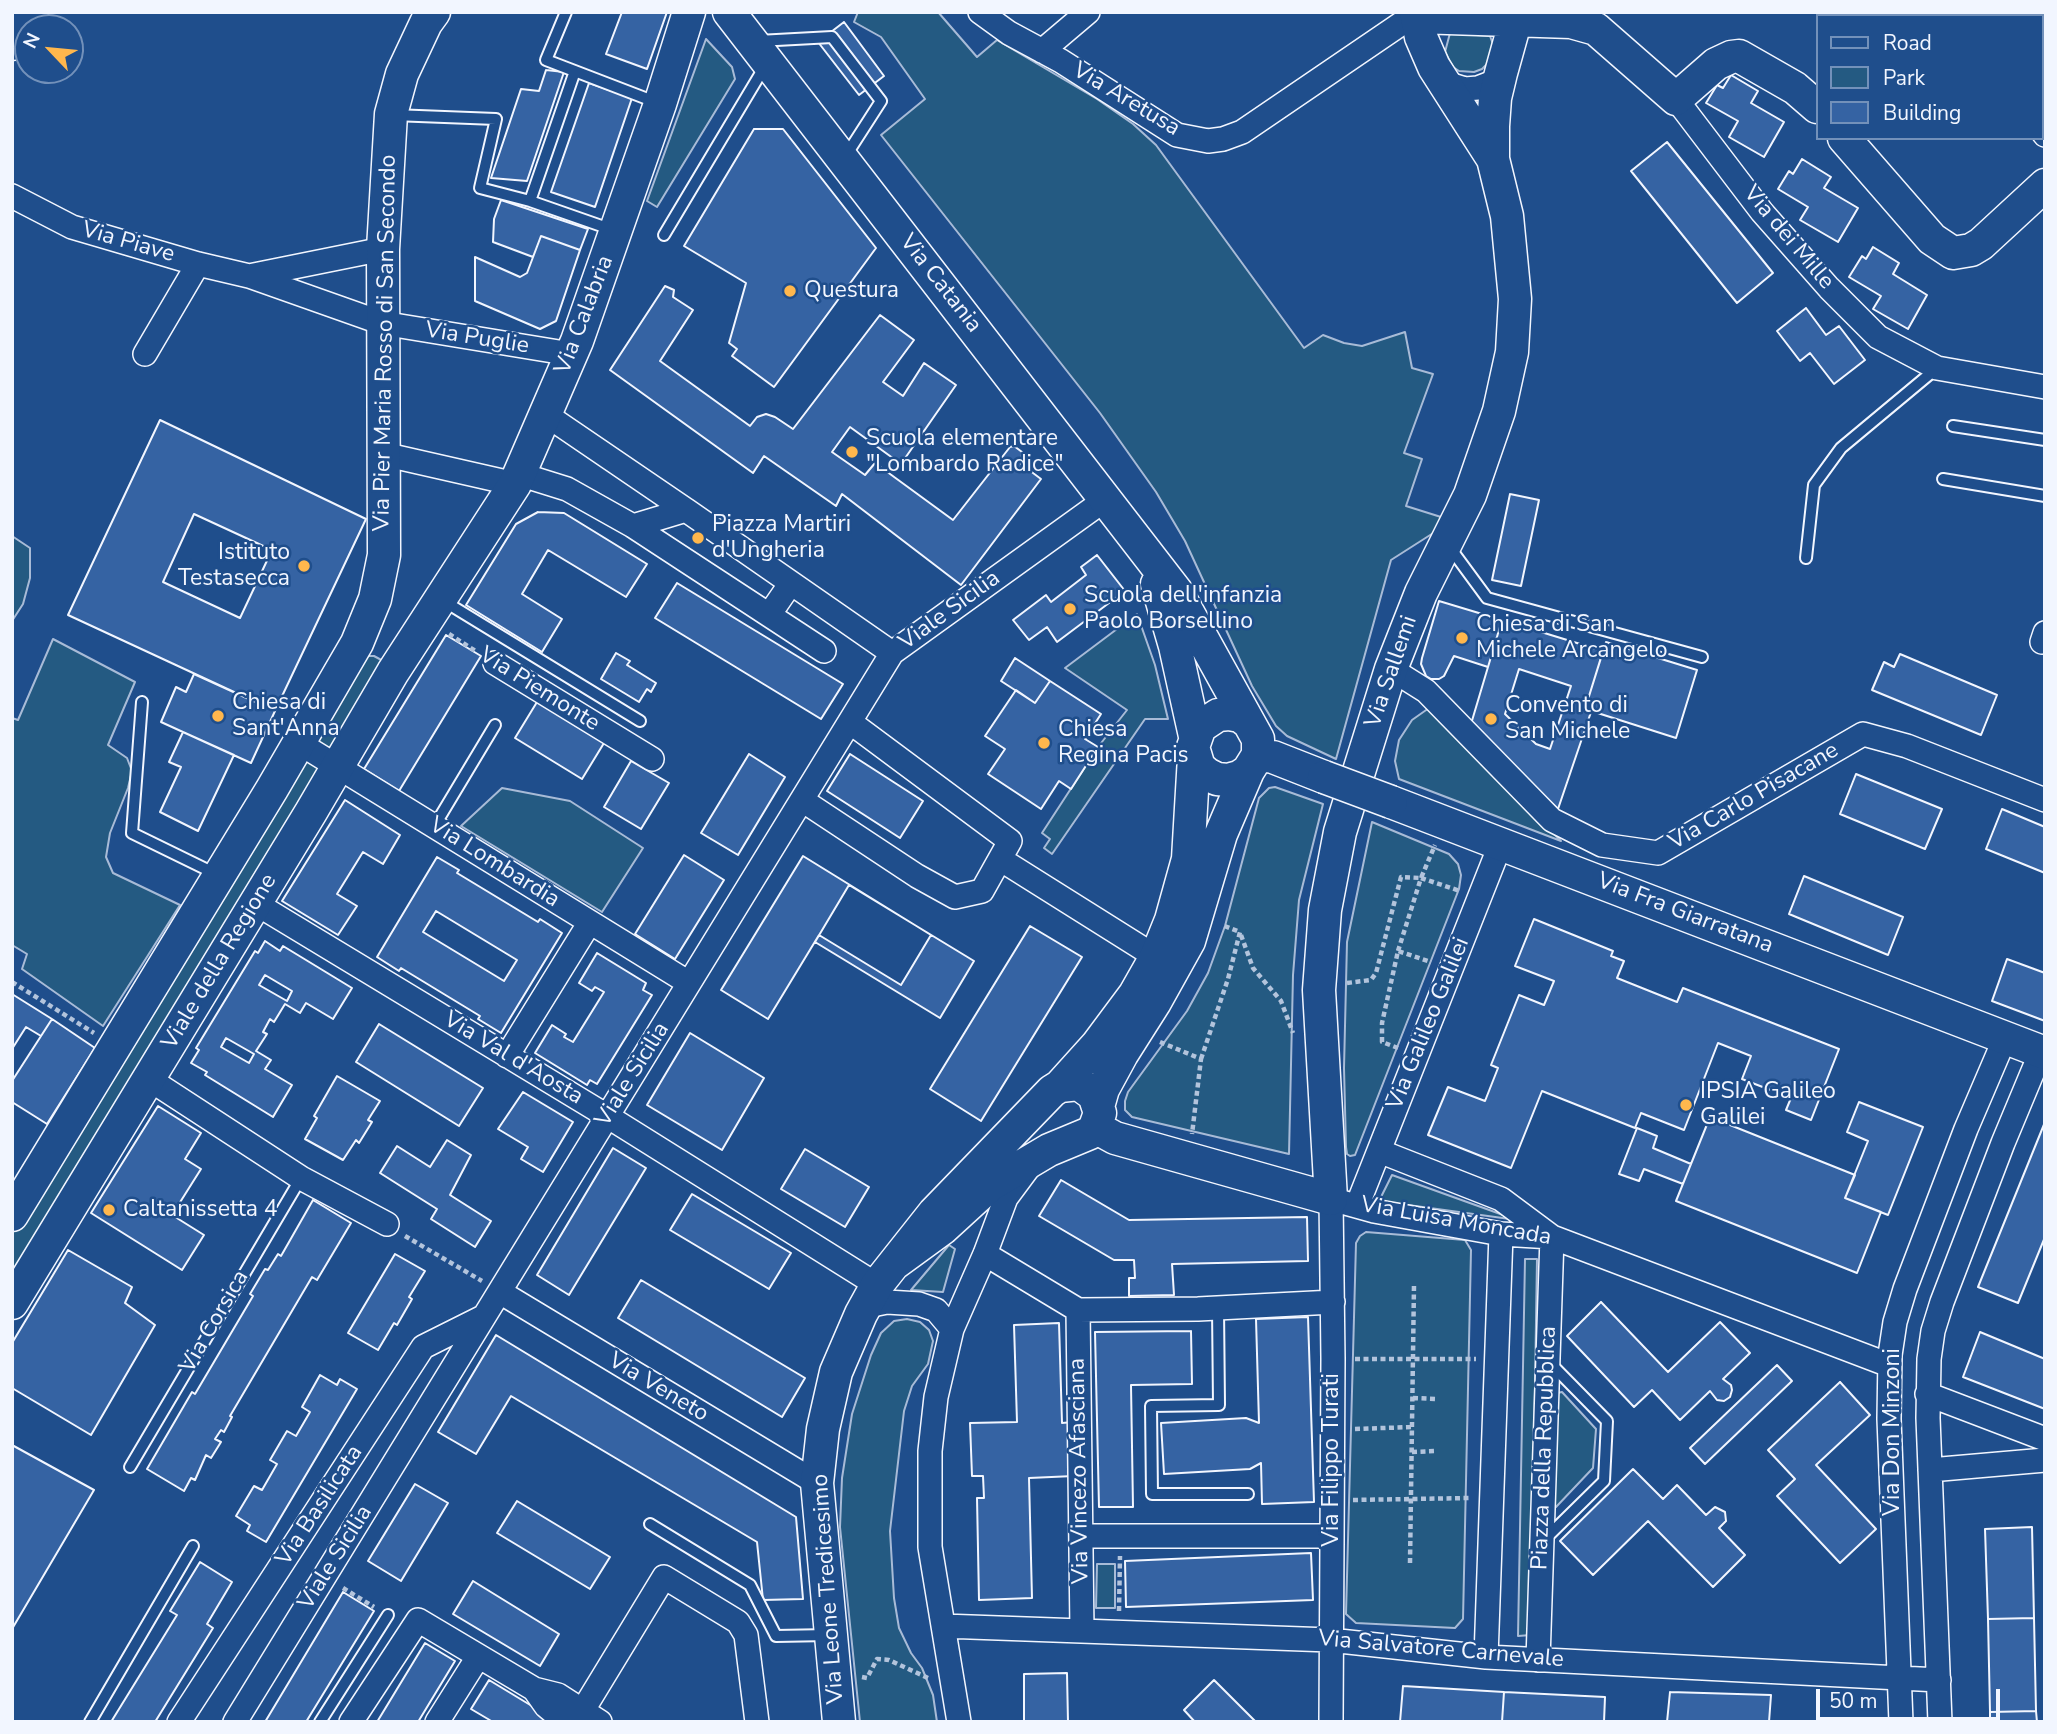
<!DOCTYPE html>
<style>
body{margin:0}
#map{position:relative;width:2057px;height:1734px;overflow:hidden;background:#1f4e8c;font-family:"Nunito Sans",sans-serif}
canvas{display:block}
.frame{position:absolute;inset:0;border:14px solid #f2f6ff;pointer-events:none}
.legend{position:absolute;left:1816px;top:14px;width:228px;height:126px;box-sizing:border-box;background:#1f4e8c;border:2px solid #7391ba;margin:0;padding:9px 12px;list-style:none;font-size:21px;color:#f2f6ff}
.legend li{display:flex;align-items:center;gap:14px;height:35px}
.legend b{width:35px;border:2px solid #7391ba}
.north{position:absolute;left:14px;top:14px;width:70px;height:70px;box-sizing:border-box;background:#1f4e8c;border:2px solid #7391ba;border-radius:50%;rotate:296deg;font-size:19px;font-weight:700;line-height:28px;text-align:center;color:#f2f6ff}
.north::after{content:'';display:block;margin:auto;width:24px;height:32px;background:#ffb74d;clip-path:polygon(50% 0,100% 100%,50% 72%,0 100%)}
.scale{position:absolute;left:1816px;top:1689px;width:184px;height:32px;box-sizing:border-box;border:4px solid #f2f6ff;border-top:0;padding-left:9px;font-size:21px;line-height:24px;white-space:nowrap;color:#f2f6ff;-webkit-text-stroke:5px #1f4e8c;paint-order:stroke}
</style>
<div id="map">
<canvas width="2057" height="1734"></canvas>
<div class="frame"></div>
<ul class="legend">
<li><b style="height:9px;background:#1f4e8c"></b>Road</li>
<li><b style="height:19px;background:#245a82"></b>Park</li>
<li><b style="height:19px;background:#3563a3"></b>Building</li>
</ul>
<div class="north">N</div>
<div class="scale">50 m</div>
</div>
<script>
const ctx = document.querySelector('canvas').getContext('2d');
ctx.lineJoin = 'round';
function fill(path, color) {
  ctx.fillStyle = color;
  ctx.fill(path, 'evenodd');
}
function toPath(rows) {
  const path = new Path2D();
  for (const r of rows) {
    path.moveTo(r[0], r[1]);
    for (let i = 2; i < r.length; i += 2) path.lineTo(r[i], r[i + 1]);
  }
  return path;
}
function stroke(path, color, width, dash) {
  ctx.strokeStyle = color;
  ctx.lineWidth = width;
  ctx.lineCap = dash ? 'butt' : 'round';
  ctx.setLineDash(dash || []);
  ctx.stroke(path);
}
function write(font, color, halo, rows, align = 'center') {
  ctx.font = font + ' "Nunito Sans",sans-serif';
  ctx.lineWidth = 5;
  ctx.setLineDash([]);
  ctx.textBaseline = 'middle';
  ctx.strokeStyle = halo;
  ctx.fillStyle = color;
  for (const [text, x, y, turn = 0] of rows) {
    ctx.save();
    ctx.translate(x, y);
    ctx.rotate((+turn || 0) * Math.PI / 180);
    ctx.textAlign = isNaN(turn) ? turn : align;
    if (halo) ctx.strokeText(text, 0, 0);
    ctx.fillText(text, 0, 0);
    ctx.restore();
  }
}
const green = toPath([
 [858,12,938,12,977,57,997,40,1097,99,1133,124,1156,145,1304,348,1323,335,1344,343,1362,346,1405,332,1412,368,1433,374,1404,453,1422,459,1406,506,1441,517,1438,530,1391,560,1336,759,1287,736,1276,726,1252,686,1185,541,1156,492,1100,413,881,135,925,99,881,37,854,22,858,12],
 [1450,33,1490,36,1494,47,1489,62,1482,69,1474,72,1459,71,1453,67,1445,52,1450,33],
 [706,39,732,67,735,79,657,207,647,201,706,39],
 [12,536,30,548,30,578,23,604,12,621,12,536],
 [1137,614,1155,665,1168,719,1145,719,1052,854,1044,848,1050,839,1042,833,1098,747,1127,710,1065,668,1137,614],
 [53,639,135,682,108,745,127,758,132,771,128,788,110,833,106,857,113,873,180,905,103,1026,22,969,27,954,12,945,12,718,18,720,53,639],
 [350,656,374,656,385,662,12,1301,12,1214,350,656],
 [1429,708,1561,841,1399,779,1395,761,1399,740,1412,720,1429,708],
 [1275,787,1323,804,1299,900,1293,975,1289,1154,1132,1117,1125,1110,1125,1101,1128,1092,1187,1011,1208,973,1225,926,1259,798,1269,788,1275,787],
 [502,788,570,801,643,848,602,912,461,826,502,788],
 [1372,822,1449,854,1458,864,1461,875,1459,889,1355,1155,1350,1156,1347,1154,1346,1147,1344,1068,1347,942,1372,822],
 [1392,1175,1517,1220,1379,1201,1392,1175],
 [1366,1232,1465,1240,1471,1250,1463,1619,1455,1628,1356,1623,1346,1614,1356,1243,1360,1236,1366,1232],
 [949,1245,955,1249,943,1292,911,1290,949,1245],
 [1525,1259,1537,1259,1531,1635,1518,1636,1525,1259],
 [907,1319,920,1322,929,1330,933,1341,928,1364,912,1386,904,1411,890,1531,894,1598,899,1628,911,1653,922,1668,933,1695,937,1722,860,1722,840,1527,842,1478,852,1414,871,1355,881,1333,894,1321,907,1319],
 [1562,1392,1596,1429,1593,1468,1556,1507,1552,1505,1557,1393,1562,1392],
 [1097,1564,1115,1564,1115,1608,1096,1608,1097,1564]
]);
fill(green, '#245a82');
stroke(green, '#a8bbd7', 2);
const building = toPath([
 [622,12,667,12,647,69,606,54,622,12],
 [844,22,884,76,859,95,818,42,844,22],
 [546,70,564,72,527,181,491,178,521,89,539,91,546,70],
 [1731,75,1758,91,1751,103,1784,122,1764,157,1729,137,1738,121,1706,103,1717,85,1723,88,1731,75],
 [589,83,632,98,595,207,551,192,589,83],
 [754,129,783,129,876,248,774,387,732,356,737,349,729,343,746,283,684,246,754,129],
 [1667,142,1773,273,1737,303,1631,171,1667,142],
 [1802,159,1831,177,1824,188,1858,208,1838,242,1800,220,1808,207,1778,189,1789,171,1793,174,1802,159],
 [501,200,588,229,580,250,541,236,533,257,493,242,494,219,501,200],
 [541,236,580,250,556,321,540,329,475,301,475,257,520,277,527,273,541,236],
 [1873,247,1899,263,1893,274,1927,295,1908,329,1873,309,1881,296,1849,277,1862,256,1866,259,1873,247],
 [665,286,674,290,673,297,693,310,660,361,750,426,757,417,766,414,775,417,793,429,880,315,914,340,883,382,903,396,924,363,956,385,901,464,850,427,832,452,865,475,875,463,953,520,1010,447,1014,446,1022,452,1021,464,1041,479,961,585,842,494,836,506,764,456,753,473,610,370,665,286],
 [1806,308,1826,335,1839,326,1865,360,1834,384,1810,353,1800,361,1777,331,1806,308],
 [160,420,366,519,275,711,68,615,160,420],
 [194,514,272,550,240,618,163,582,194,514],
 [1510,494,1539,500,1521,586,1492,580,1510,494],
 [538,512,564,513,647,564,626,597,548,550,522,594,562,619,542,652,466,605,516,524,538,512],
 [1097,555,1125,591,1057,642,1047,627,1029,640,1013,620,1046,595,1051,602,1086,575,1081,567,1097,555],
 [677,583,843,684,821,719,655,618,677,583],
 [1439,601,1502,620,1488,667,1454,656,1444,676,1439,679,1431,679,1426,676,1421,664,1422,658,1439,601],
 [1502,620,1603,651,1585,709,1591,712,1558,809,1471,724,1502,620],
 [1519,669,1571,686,1550,749,1536,744,1505,714,1519,669],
 [446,635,481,656,399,791,364,769,446,635],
 [1606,642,1697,670,1676,738,1585,709,1606,642],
 [616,653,630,661,627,665,656,683,651,692,647,689,639,702,601,679,616,653],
 [1900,654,1997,695,1981,735,1872,690,1884,662,1894,667,1900,654],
 [1015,658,1050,681,1035,703,1001,681,1015,658],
 [194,674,275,711,251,763,161,722,176,687,186,692,194,674],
 [1050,681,1101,714,1085,739,1098,747,1071,789,1059,781,1041,809,988,774,1005,749,985,736,1016,690,1035,703,1050,681],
 [537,702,604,743,582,779,515,738,537,702],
 [183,732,234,755,198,831,160,812,181,767,169,762,183,732],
 [749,754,785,777,738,855,701,833,749,754],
 [850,754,923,801,900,838,827,791,850,754],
 [631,761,669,783,641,829,604,807,631,761],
 [1856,774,1942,809,1925,849,1840,814,1856,774],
 [345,800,400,835,383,864,363,852,337,894,357,906,338,935,282,901,345,800],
 [2002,809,2045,827,2045,873,1986,849,2002,809],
 [684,855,724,880,675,959,635,934,684,855],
 [803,856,931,935,901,985,819,935,768,1019,721,990,803,856],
 [437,857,459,870,457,873,538,922,540,919,562,933,501,1033,478,1019,480,1016,401,968,399,971,377,957,437,857],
 [436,911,517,960,504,981,423,932,436,911],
 [1804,876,1903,917,1888,955,1789,914,1804,876],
 [849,885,974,961,940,1018,815,942,849,885],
 [1534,919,1613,951,1611,956,1624,961,1617,978,1677,1002,1683,988,1839,1049,1811,1120,1786,1110,1791,1098,1742,1079,1751,1056,1718,1043,1684,1130,1641,1113,1635,1128,1542,1091,1511,1168,1428,1135,1448,1087,1485,1101,1498,1068,1491,1065,1519,995,1544,1005,1554,981,1515,966,1534,919],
 [1030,926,1082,957,981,1121,930,1089,1030,926],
 [265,941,280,951,283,946,352,988,333,1019,306,1003,300,1013,285,1004,274,1022,270,1019,263,1032,267,1034,256,1051,271,1060,265,1069,292,1085,273,1117,205,1075,207,1072,191,1063,199,1050,196,1048,255,951,258,953,265,941],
 [265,975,292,991,287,1001,259,985,265,975],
 [226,1038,254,1054,249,1063,221,1047,226,1038],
 [597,953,646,983,643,990,652,995,597,1084,590,1080,587,1085,535,1053,552,1025,566,1034,564,1037,573,1042,604,992,595,987,592,991,579,983,597,953],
 [2007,959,2045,973,2045,1021,1992,1001,2007,959],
 [12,994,52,1019,41,1036,26,1027,12,1049,12,994],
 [52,1019,95,1048,47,1124,12,1102,12,1081,52,1019],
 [379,1024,483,1088,459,1126,356,1062,379,1024],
 [690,1033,764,1078,722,1150,647,1105,690,1033],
 [337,1076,380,1101,368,1120,372,1122,359,1143,356,1140,343,1160,305,1139,317,1118,314,1116,337,1076],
 [523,1092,573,1122,543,1172,521,1159,528,1147,498,1129,523,1092],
 [1859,1102,1923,1127,1888,1215,1845,1198,1868,1141,1847,1132,1859,1102],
 [158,1106,201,1133,185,1159,201,1169,172,1215,204,1235,182,1270,91,1213,158,1106],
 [1710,1117,1855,1175,1845,1198,1881,1212,1857,1273,1676,1201,1710,1117],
 [2045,1122,2045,1237,2018,1303,1978,1287,2045,1122],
 [1637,1128,1657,1136,1653,1148,1691,1164,1683,1184,1644,1169,1639,1181,1619,1174,1637,1128],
 [447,1140,471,1155,450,1195,491,1221,475,1247,431,1219,437,1209,380,1173,397,1146,430,1167,447,1140],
 [613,1148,646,1168,569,1295,537,1275,613,1148],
 [805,1149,869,1187,845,1227,781,1189,805,1149],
 [1061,1180,1129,1220,1307,1217,1308,1261,1172,1264,1174,1295,1129,1296,1129,1278,1135,1278,1134,1260,1114,1260,1039,1216,1061,1180],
 [692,1194,791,1253,769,1289,670,1230,692,1194],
 [313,1200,351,1223,317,1280,312,1277,230,1416,232,1417,224,1432,221,1430,215,1439,221,1442,211,1458,206,1455,195,1480,191,1478,184,1491,147,1469,192,1392,195,1394,253,1296,250,1294,265,1269,268,1270,278,1254,281,1256,313,1200],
 [68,1250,132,1287,125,1303,155,1325,91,1435,12,1388,12,1343,68,1250],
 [395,1254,425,1271,409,1297,412,1299,397,1325,394,1323,378,1350,348,1333,395,1254],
 [641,1280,805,1378,782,1417,618,1318,641,1280],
 [1601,1302,1668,1372,1720,1322,1750,1353,1723,1379,1731,1385,1732,1390,1730,1397,1724,1401,1717,1400,1710,1391,1680,1420,1652,1390,1634,1407,1567,1336,1601,1302],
 [1308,1317,1314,1502,1262,1504,1261,1463,1250,1469,1164,1474,1161,1423,1246,1418,1259,1423,1256,1319,1308,1317],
 [1059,1323,1062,1423,1073,1422,1074,1476,1029,1478,1032,1598,979,1600,977,1498,984,1498,983,1476,972,1476,970,1423,1017,1422,1014,1325,1059,1323],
 [1191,1331,1192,1384,1131,1385,1133,1507,1099,1507,1095,1332,1191,1331],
 [1980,1332,2045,1359,2045,1409,1963,1377,1980,1332],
 [496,1335,796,1517,803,1599,763,1600,757,1542,511,1396,476,1454,438,1432,496,1335],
 [1777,1365,1792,1381,1705,1464,1690,1448,1777,1365],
 [320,1375,337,1385,340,1379,357,1389,266,1542,247,1531,250,1525,236,1516,254,1486,262,1490,277,1464,270,1460,287,1431,296,1436,310,1412,302,1407,320,1375],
 [1840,1382,1870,1415,1816,1465,1876,1529,1840,1563,1777,1496,1795,1479,1768,1450,1840,1382],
 [12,1445,94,1490,12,1629,13,1516,12,1445],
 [1633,1469,1663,1499,1677,1485,1706,1515,1715,1507,1725,1512,1726,1521,1719,1528,1745,1555,1713,1587,1648,1521,1593,1575,1560,1541,1633,1469],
 [415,1484,448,1503,401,1581,368,1561,415,1484],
 [517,1501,610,1557,590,1589,497,1533,517,1501],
 [2032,1527,2034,1618,1988,1619,1985,1529,2032,1527],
 [1311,1553,1313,1600,1126,1607,1125,1561,1311,1553],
 [200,1562,232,1582,207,1624,213,1628,155,1722,111,1722,177,1615,170,1611,200,1562],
 [473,1581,559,1634,540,1666,453,1614,473,1581],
 [343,1592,374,1611,306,1722,265,1722,343,1592],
 [2034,1618,2036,1711,1990,1712,1988,1619,2034,1618],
 [425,1643,455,1661,418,1722,377,1722,425,1643],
 [1067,1673,1068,1722,1024,1722,1024,1674,1067,1673],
 [489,1680,555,1720,554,1722,493,1722,471,1709,489,1680],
 [1214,1680,1256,1722,1195,1722,1184,1710,1214,1680],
 [1403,1686,1504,1692,1502,1722,1400,1722,1403,1686],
 [1504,1692,1605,1697,1604,1722,1502,1722,1504,1692],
 [1670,1692,1771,1695,1769,1722,1667,1722,1670,1692],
 [2036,1711,2037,1722,1990,1722,1990,1712,2036,1711]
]);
fill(building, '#3563a3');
stroke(building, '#f2f6ff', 2);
const lane = toPath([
 [566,12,546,60,658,103],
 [758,41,832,37,881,101,845,157],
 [575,71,530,201,613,230],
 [393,115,496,119,480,188,530,201],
 [664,235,765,66],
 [1953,426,2045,440],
 [1943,479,2045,496],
 [1448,545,1487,598,1702,657],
 [1806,558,1814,485,1841,448,1937,368],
 [442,600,640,721],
 [142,702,132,833,216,874],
 [435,825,495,725],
 [1218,1308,1219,1405,1151,1406,1152,1494,1248,1494],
 [130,1467,301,1178],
 [650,1524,750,1585,776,1636,829,1635],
 [1544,1540,1604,1481,1607,1421,1550,1363],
 [90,1722,193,1546],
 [320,1722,388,1615]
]);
const street = toPath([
 [980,12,1009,33,1061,61,1177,135,1208,141,1223,139,1242,132,1408,19,1417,17],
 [1952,12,1955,16],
 [1042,51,1088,12],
 [1442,78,1452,85,1465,89,1478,88,1491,83,1501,73],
 [1676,99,1762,212,1829,288,1878,337,1937,368,2045,387],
 [2041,130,2045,135],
 [12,196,72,227,198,264,249,276,382,323,571,354],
 [249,276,383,249],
 [145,354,198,264],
 [545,414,686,510],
 [383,454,515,484],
 [519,474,567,489,633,526,686,510,892,653],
 [633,526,769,615,791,583],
 [769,615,824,651],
 [2042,642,2045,633],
 [495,663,652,759],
 [1391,669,1426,691,1552,820,1602,845,1658,853,1863,734,1907,746,2045,800],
 [299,743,689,983],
 [802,800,917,876,955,897,982,891,1010,841,850,722],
 [1000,859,1156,957],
 [255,903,607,1116,877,1285],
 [507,1056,590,922],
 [149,1079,301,1178,387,1224],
 [1379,1151,1501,1199,1552,1237],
 [1357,1206,1501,843],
 [985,1254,1078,1310,1198,1309,1333,1302],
 [500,1292,817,1483],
 [1078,1310,1082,1631],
 [861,1314,872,1305,887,1302,919,1304,936,1310,952,1329],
 [1927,1394,2045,1439],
 [1930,1470,2045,1460],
 [1082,1536,1332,1536],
 [943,1626,1330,1640,1486,1657,1939,1680],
 [1486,1657,1501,1234],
 [1538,1660,1552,1237],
 [534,1689,546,1706,565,1722],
 [583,1710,664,1577,738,1622,746,1635,757,1722],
 [179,1722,423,1347,483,1317],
 [235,1722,892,653,1106,499],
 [351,1722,418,1620,534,1689,558,1695,600,1722],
 [437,1722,478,1657],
 [959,1722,930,1547,930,1451,936,1397,952,1329,985,1254,1006,1198,1029,1167],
 [1331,1722,1333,1359,1331,1199,1374,1211,1501,1234,1552,1237,1889,1365],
 [1901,1722,1889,1419,1890,1355,1895,1322,1905,1289,1966,1129,2005,1038],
 [1940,1722,1928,1418,1929,1359,1933,1331,1942,1302,2003,1143,2041,1052]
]);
const secondary = toPath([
 [729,12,1176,591,1258,739,1258,755,1248,771,1239,777,1228,780,1217,779,1207,774,1199,767,1193,747,1200,727,1218,715,1229,714,1240,716,1248,722],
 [1416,12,1421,37,1434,67,1493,159],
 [2015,12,2016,16],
 [1417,17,1571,22,1596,29,1676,99,1716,64,1731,57,1739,56,1795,88,1817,107],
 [12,44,32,12],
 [2041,92,2045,101],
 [1844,138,1932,239,1953,253,1971,250,1981,244,2045,185],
 [1157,584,1175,646,1195,736],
 [1258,755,1273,757,1324,777],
 [1391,802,2045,1053],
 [1060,1086,1097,1045,1135,994,1156,957,1171,920,1188,859,1194,757],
 [1099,1103,1103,1089,1122,1054,1155,1002,1189,941,1221,834,1248,771],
 [1095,1127,1115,1138,1331,1199,1319,990,1325,910,1340,832,1391,669,1421,593,1470,495,1499,411,1512,352,1515,299,1507,216,1493,159,1493,126,1495,98,1501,73,1516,19],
 [12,1215,272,789,357,643,375,599,384,555,383,249,391,114,402,74,426,23,434,12],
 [12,1303,311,812,393,672,515,484,577,341,660,104,689,12],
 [839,1722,817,1483,823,1429,836,1372,861,1314,877,1285,934,1213,1052,1091,1060,1086,1079,1084,1094,1095,1100,1113,1095,1127,1090,1133,1049,1150,990,1185,943,1228,895,1263]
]);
stroke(lane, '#f2f6ff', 14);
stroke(street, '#f2f6ff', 26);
stroke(secondary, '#f2f6ff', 35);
stroke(toPath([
 [449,634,477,652],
 [1241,935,1253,968,1281,1001,1293,1033],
 [1398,951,1421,878,1460,891],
 [12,982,94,1033],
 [1347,983,1371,980,1376,973,1401,877,1421,878,1435,845],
 [1160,1042,1201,1059,1192,1134],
 [1398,1048,1382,1042,1382,1023,1398,951,1431,962],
 [1201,1059,1228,979,1240,932,1222,925],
 [405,1236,482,1281],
 [1355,1359,1476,1359],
 [1413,1398,1437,1399],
 [1355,1429,1412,1427],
 [1412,1452,1435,1451],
 [1353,1500,1470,1498],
 [1410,1563,1414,1285],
 [343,1588,374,1607],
 [1119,1611,1120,1556],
 [862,1677,867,1678,877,1659,889,1660,928,1678]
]), '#b3c4dc', 4.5, [5, 3.5]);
stroke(lane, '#1f4e8c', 10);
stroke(street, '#1f4e8c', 23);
stroke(secondary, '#1f4e8c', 32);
const secondaryBridge = toPath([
 [1324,777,1391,802]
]);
stroke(secondaryBridge, '#f2f6ff', 35, []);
stroke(secondaryBridge, '#1f4e8c', 32);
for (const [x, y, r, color] of [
 [790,291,7,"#ffb74d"],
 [852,452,7,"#ffb74d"],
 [698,538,7,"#ffb74d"],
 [304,566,7,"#ffb74d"],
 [1070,609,7,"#ffb74d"],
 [1462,638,7,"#ffb74d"],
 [218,716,7,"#ffb74d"],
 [1491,719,7,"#ffb74d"],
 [1044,743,7,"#ffb74d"],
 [1686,1105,7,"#ffb74d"],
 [109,1210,7,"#ffb74d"]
]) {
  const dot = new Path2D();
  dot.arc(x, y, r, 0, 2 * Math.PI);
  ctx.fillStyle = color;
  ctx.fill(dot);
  stroke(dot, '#1f4e8c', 2.5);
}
write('23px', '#f2f6ff', '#1f4e8c', [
 ["Via Aretusa",1126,100,31],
 ["Via dei Mille",1788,238,50],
 ["Via Piave",128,243,16],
 ["Via Catania",940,284,52],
 ["Via Calabria",585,315,-69],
 ["Via Puglie",477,339,9],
 ["Via Pier Maria Rosso di San Secondo",386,343,-89],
 ["Viale Sicilia",950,611,-36],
 ["Via Sallemi",1392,672,-71],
 ["Via Piemonte",539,690,32],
 ["Via Carlo Pisacane",1754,797,-30],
 ["Via Lombardia",494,863,32],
 ["Via Fra Giarratana",1685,914,21],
 ["Viale della Regione",220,962,-59],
 ["Via Galileo Galilei",1429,1024,-68],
 ["Via Val d'Aosta",513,1059,31],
 ["Viale Sicilia",633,1075,-58],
 ["Via Luisa Moncada",1456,1222,10],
 ["Via Corsica",215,1322,-60],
 ["Via Veneto",658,1388,31],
 ["Via Don Minzoni",1893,1432,-90],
 ["Piazza della Repubblica",1545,1448,-88],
 ["Via Filippo Turati",1332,1460,-90],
 ["Via Vincezo Afasciana",1080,1471,-91],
 ["Via Basilicata",320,1506,-57],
 ["Viale Sicilia",336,1558,-58],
 ["Via Leone Tredicesimo",829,1589,-94],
 ["Via Salvatore Carnevale",1441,1650,5]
]);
write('23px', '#f2f6ff', '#1f4e8c', [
 ["Questura",804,291],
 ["Scuola elementare",866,439],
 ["\"Lombardo Radice\"",866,465],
 ["Piazza Martiri",712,525],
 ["d'Ungheria",712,551],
 ["Istituto",290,553,"right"],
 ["Testasecca",290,579,"right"],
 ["Scuola dell'infanzia",1084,596],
 ["Paolo Borsellino",1084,622],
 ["Chiesa di San",1476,625],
 ["Michele Arcangelo",1476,651],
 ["Chiesa di",232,703],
 ["Sant'Anna",232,729],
 ["Convento di",1505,706],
 ["San Michele",1505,732],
 ["Chiesa",1058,730],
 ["Regina Pacis",1058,756],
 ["IPSIA Galileo",1700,1092],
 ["Galilei",1700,1118],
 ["Caltanissetta 4",123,1210]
], 'left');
</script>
